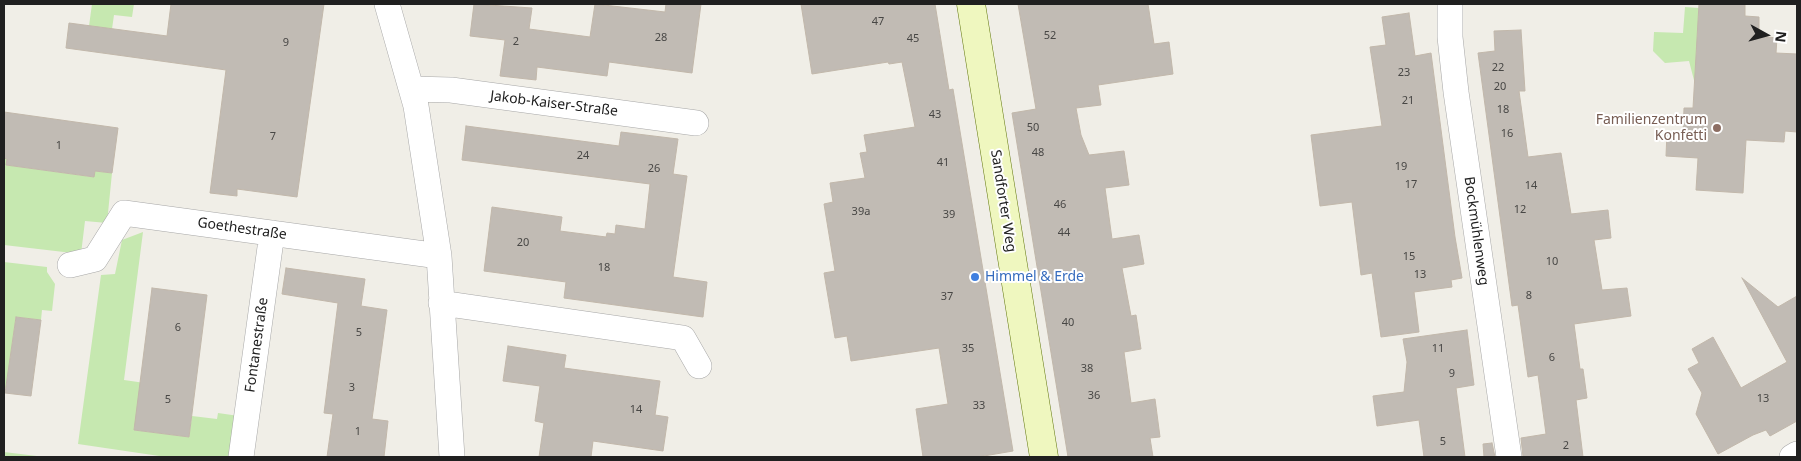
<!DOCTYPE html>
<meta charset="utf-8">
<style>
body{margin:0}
#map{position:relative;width:1801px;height:461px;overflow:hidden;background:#f0eee7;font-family:"Noto Sans",sans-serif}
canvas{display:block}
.frame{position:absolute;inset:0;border:5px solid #202020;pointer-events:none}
.north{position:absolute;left:1741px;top:10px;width:50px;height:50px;-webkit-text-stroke:4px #fff;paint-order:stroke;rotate:97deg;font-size:14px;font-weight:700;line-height:20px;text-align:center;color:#202020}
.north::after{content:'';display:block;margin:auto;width:18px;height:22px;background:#202020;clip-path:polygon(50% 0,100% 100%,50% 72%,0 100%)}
</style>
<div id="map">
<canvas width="1801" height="461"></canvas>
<div class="frame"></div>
<div class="north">N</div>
</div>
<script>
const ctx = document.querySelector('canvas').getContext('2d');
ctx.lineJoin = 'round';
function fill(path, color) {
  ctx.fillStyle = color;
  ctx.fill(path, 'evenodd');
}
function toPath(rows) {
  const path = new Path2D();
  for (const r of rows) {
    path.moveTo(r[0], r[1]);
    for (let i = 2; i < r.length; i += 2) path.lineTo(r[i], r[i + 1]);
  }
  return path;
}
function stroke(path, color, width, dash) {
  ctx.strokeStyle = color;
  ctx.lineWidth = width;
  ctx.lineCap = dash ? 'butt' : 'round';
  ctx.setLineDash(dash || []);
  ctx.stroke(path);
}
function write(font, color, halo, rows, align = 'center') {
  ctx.font = font + ' "Noto Sans",sans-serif';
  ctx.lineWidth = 4;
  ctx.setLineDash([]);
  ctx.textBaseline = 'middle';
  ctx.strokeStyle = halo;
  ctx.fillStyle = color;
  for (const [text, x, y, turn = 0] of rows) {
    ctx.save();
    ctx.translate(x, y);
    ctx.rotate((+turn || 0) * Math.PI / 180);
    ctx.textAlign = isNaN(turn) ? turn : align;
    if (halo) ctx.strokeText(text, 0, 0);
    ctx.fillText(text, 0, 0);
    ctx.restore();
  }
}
fill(toPath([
 [92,4,134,4,132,17,114,15,112,29,89,26],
 [1685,7,1699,8,1695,84,1689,61,1665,63,1653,51,1654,32,1683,33],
 [4,158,7,159,6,165,42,170,93,177,95,171,112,173,107,223,85,221,81,254,4,245],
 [143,232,124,380,145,383,134,430,189,437,192,416,217,419,218,413,239,416,231,457,166,457,78,444,101,275,115,274,122,240],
 [4,262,47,267,47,272,55,284,52,311,42,310,41,320,16,317,6,388,4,387],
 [4,452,45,457,4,457]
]), '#c6e8b0');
const building = toPath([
 [171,4,324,4,297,197,237,189,237,196,210,193,226,70,66,48,69,23,167,36,171,4],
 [474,4,532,8,529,29,590,37,595,4,665,12,666,4,701,4,692,73,609,62,607,76,537,67,536,80,500,76,505,40,470,36,474,4],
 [801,4,935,4,949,90,953,89,1013,451,978,457,923,457,916,409,948,404,939,348,851,361,847,336,835,338,824,273,835,271,824,204,833,202,830,183,865,178,860,153,867,152,864,135,915,127,902,62,889,64,888,62,812,74,801,4],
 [1018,4,1148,4,1154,44,1169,42,1173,74,1098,85,1101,105,1076,108,1081,135,1089,155,1124,151,1129,185,1105,188,1112,239,1139,235,1144,264,1122,268,1131,316,1136,315,1141,349,1124,352,1131,403,1155,399,1160,437,1150,438,1153,457,1068,457,1012,113,1036,109,1018,4],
 [1699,4,1745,4,1745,16,1759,17,1759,36,1777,38,1776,53,1797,54,1797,132,1785,131,1784,142,1746,140,1743,193,1696,190,1698,158,1666,156,1667,132,1683,133,1684,108,1693,108,1699,4],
 [1409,13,1415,56,1431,53,1455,237,1462,278,1451,280,1452,287,1414,292,1419,332,1381,337,1372,273,1361,275,1352,202,1320,206,1311,135,1382,126,1370,47,1386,45,1382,17,1409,13],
 [1521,30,1525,91,1519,91,1528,157,1561,153,1571,214,1608,210,1611,238,1594,240,1602,290,1627,288,1631,316,1574,324,1580,369,1583,369,1587,398,1576,400,1583,457,1523,457,1521,438,1546,434,1538,375,1528,377,1518,305,1512,306,1478,53,1495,51,1494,31,1521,30],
 [4,112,118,128,112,173,95,171,94,177,6,165,7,159,4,158,4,112],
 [466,126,619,146,621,132,678,139,673,174,687,176,673,277,707,282,703,317,564,298,566,282,484,271,492,207,562,217,560,231,606,237,607,233,615,234,616,225,645,229,650,184,462,160,466,126],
 [286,268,365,279,361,306,387,310,372,419,388,421,384,457,327,457,333,414,324,413,338,303,282,294,286,268],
 [1742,278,1778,307,1797,296,1797,421,1770,436,1766,430,1753,435,1718,454,1696,414,1702,393,1688,369,1699,363,1692,349,1713,337,1741,388,1787,362,1742,278],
 [152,288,207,295,189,437,134,430,152,288],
 [16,317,41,320,31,396,5,393,16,317],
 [1467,330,1474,385,1456,388,1465,457,1424,457,1419,420,1377,426,1373,396,1404,392,1407,362,1403,339,1467,330],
 [508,346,566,355,564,368,660,381,655,415,668,417,663,451,593,441,591,457,539,457,544,423,535,421,540,386,503,381,508,346],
 [1492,443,1495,457,1484,457,1483,444,1492,443]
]);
fill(building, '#c1bbb4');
stroke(building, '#c1b7aa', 1);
const street = toPath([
 [387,4,416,106,439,256,452,457],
 [1450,4,1450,37,1456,92,1509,457],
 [412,89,451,90,696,123],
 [70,265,95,259,124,213,439,256],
 [441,303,683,338,699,366],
 [241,457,272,233],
 [1792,457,1797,454]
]);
const secondary = toPath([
 [971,4,1044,457]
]);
stroke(street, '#a7a7a7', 26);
stroke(secondary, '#5f740a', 29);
stroke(street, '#fff', 25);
stroke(secondary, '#eff7bf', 28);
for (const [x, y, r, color] of [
 [1717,128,5,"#8d6e63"],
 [975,277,5,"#3f7fe0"]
]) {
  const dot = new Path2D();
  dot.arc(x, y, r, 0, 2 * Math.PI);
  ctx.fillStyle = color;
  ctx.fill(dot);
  stroke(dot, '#fff', 2);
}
write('11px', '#484745', null, [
 ["47",878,22],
 ["52",1050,36],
 ["28",661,38],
 ["45",913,39],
 ["2",516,42],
 ["9",286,43],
 ["22",1498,68],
 ["23",1404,73],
 ["20",1500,87],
 ["21",1408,101],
 ["18",1503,110],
 ["43",935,115],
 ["50",1033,128],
 ["16",1507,134],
 ["7",273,137],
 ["1",59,146],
 ["48",1038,153],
 ["24",583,156],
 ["41",943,163],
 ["19",1401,167],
 ["26",654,169],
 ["17",1411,185],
 ["14",1531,186],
 ["46",1060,205],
 ["12",1520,210],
 ["39a",861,212],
 ["39",949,215],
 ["44",1064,233],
 ["20",523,243],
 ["15",1409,257],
 ["10",1552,262],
 ["18",604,268],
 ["13",1420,275],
 ["8",1529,296],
 ["37",947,297],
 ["40",1068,323],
 ["6",178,328],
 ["5",359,333],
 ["35",968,349],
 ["11",1438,349],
 ["6",1552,358],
 ["38",1087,369],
 ["9",1452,374],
 ["3",352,388],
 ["36",1094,396],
 ["13",1763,399],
 ["5",168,400],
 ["33",979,406],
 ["14",636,410],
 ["1",358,432],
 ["5",1443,442],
 ["2",1566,446]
]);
write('14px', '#202020', '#fff', [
 ["Jakob-Kaiser-Straße",554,104,7],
 ["Sandforter Weg",1003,201,81],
 ["Goethestraße",242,229,8],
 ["Bockmühlenweg",1476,231,82],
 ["Fontanestraße",257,345,-82]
]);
write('14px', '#785e54', '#fff', [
 ["Familienzentrum",1707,120],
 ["Konfetti",1707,136]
], 'right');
write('14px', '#366cbe', '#fff', [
 ["Himmel & Erde",985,277]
], 'left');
</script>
